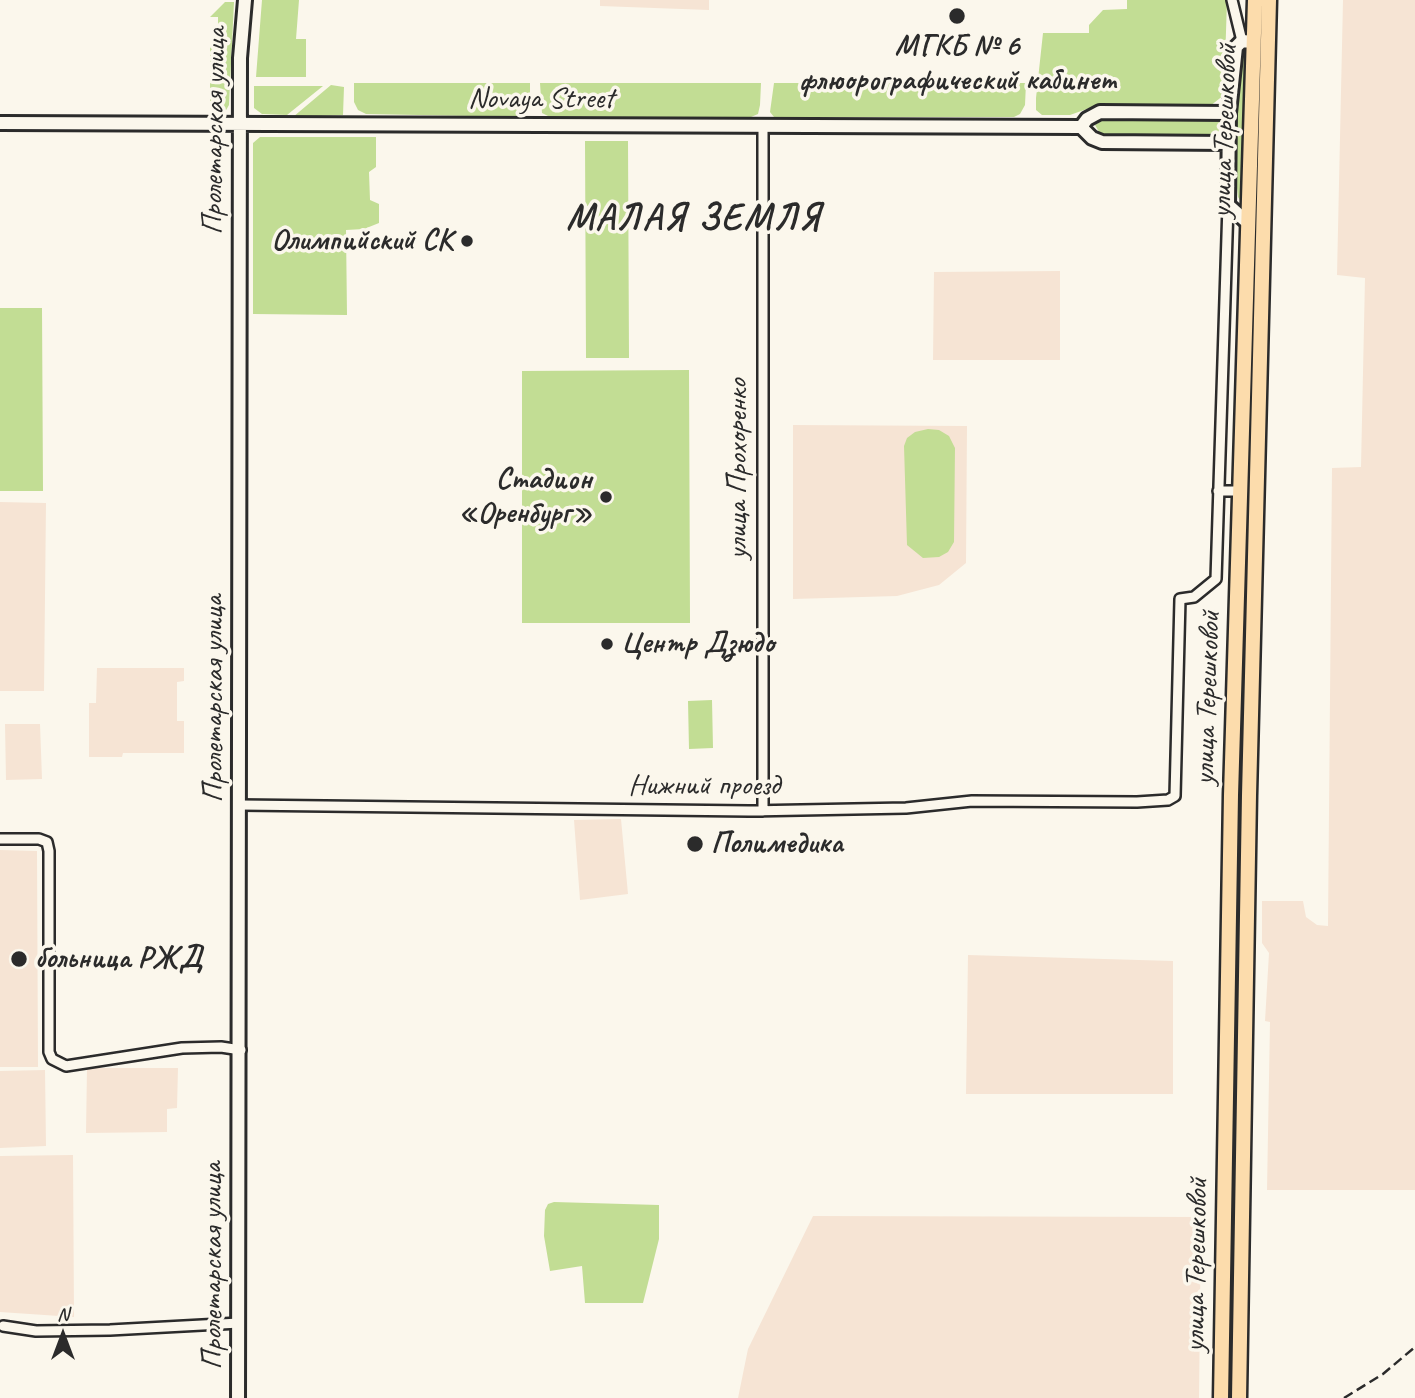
<!DOCTYPE html>
<meta charset="utf-8">
<style>
body{margin:0}
#map{position:relative;width:1415px;height:1398px;overflow:hidden;background:#fbf7ec;font-family:Caveat,sans-serif}
canvas{display:block}
.north{position:absolute;left:28px;top:1300px;width:70px;height:70px;-webkit-text-stroke:5px #fbf7ec;paint-order:stroke;rotate:0deg;font-size:19px;font-weight:700;line-height:28px;text-align:center;color:#2b2b2b}
.north::after{content:'';display:block;margin:auto;width:24px;height:32px;background:#2b2b2b;clip-path:polygon(50% 0,100% 100%,50% 72%,0 100%)}
</style>
<div id="map">
<canvas width="1415" height="1398"></canvas>
<div class="north">N</div>
</div>
<script>
const ctx = document.querySelector('canvas').getContext('2d');
ctx.lineJoin = 'round';
function fill(path, color) {
  ctx.fillStyle = color;
  ctx.fill(path, 'evenodd');
}
function toPath(rows) {
  const path = new Path2D();
  for (const r of rows) {
    path.moveTo(r[0], r[1]);
    for (let i = 2; i < r.length; i += 2) path.lineTo(r[i], r[i + 1]);
  }
  return path;
}
function stroke(path, color, width, dash) {
  ctx.strokeStyle = color;
  ctx.lineWidth = width;
  ctx.lineCap = dash ? 'butt' : 'round';
  ctx.setLineDash(dash || []);
  ctx.stroke(path);
}
function write(font, color, halo, rows, align = 'center') {
  ctx.font = font + ' Caveat,sans-serif';
  ctx.lineWidth = 7;
  ctx.setLineDash([]);
  ctx.textBaseline = 'middle';
  ctx.strokeStyle = halo;
  ctx.fillStyle = color;
  for (const [text, x, y, turn = 0] of rows) {
    ctx.save();
    ctx.translate(x, y);
    ctx.rotate((+turn || 0) * Math.PI / 180);
    ctx.textAlign = isNaN(turn) ? turn : align;
    if (halo) ctx.strokeText(text, 0, 0);
    ctx.fillText(text, 0, 0);
    ctx.restore();
  }
}
fill(toPath([
 [600,0,709,0,709,10,600,6],
 [1343,0,1415,0,1415,1190,1267,1190,1270,1022,1265,1021,1269,953,1262,943,1262,901,1303,901,1306,917,1317,925,1328,926,1332,468,1361,467,1365,278,1337,275],
 [1060,271,1060,360,933,360,934,272],
 [793,425,967,426,966,563,939,585,897,596,793,599],
 [0,502,46,503,44,691,0,691],
 [97,668,184,668,184,681,177,682,177,721,184,721,184,753,123,753,122,757,89,757,89,703,96,703],
 [5,724,40,724,42,779,6,780],
 [621,819,628,894,580,900,574,820],
 [0,850,37,851,38,1067,0,1067],
 [968,955,1173,961,1173,1094,966,1094],
 [87,1068,178,1068,177,1108,167,1109,167,1132,86,1133],
 [45,1070,46,1146,0,1148,0,1071],
 [73,1155,74,1317,0,1312,0,1156],
 [813,1216,1201,1217,1199,1398,738,1398,748,1349]
]), '#f6e4d4');
fill(toPath([
 [262,0,299,0,296,39,306,39,306,77,256,77],
 [1127,0,1227,0,1224,95,1210,106,1098,105,1070,115,1042,115,1036,110,1036,98,1043,33,1089,33,1089,25,1103,10,1127,9],
 [225,2,234,2,229,105,225,112,217,116,217,107,210,104,210,47,218,47,218,17,210,17],
 [1245,50,1243,205,1238,197,1232,141,1239,58],
 [354,83,530,83,530,110,523,117,366,114,358,110,354,102],
 [540,83,761,83,760,105,758,114,751,117,550,117,542,113],
 [774,83,1026,83,1025,105,1020,114,1014,117,774,117,770,112],
 [331,85,344,87,343,115,293,117],
 [254,86,323,86,287,115,262,114,254,108],
 [1105,118,1213,118,1220,120,1223,130,1212,137,1102,137,1095,125],
 [260,137,376,137,376,167,369,172,370,200,379,204,379,223,364,229,346,230,347,315,253,314,253,143],
 [585,141,628,141,629,358,586,358],
 [0,308,42,308,43,491,0,491],
 [689,370,690,623,522,623,522,371],
 [928,429,939,430,949,436,955,448,954,542,948,552,939,557,923,558,907,545,904,446,907,438,915,432],
 [712,700,713,748,689,749,688,701],
 [554,1202,659,1205,659,1239,643,1303,585,1303,582,1266,550,1271,544,1236,545,1210,548,1204]
]), '#c2dd94');
const street = toPath([
 [1232,0,1242,41],
 [763,127,763,811],
 [1218,491,1241,491],
 [240,805,749,811,906,808,972,801,1137,802,1168,800,1175,796,1180,599,1194,597,1216,579,1228,205],
 [0,839,39,839,47,842,49,851,49,1052,52,1059,66,1066,182,1048,221,1047,241,1050],
 [3,1326,36,1331,110,1330,239,1323]
]);
const secondary = toPath([
 [0,123,1081,127,1092,138,1102,142,1228,143],
 [1081,127,1087,119,1100,112,1229,113],
 [1248,223,1228,205,1229,113,1236,47,1242,41,1253,42],
 [238,1398,240,58,245,0]
]);
const primary = toPath([
 [1221,1398,1231,795,1255,0],
 [1239,1398,1249,795,1269,0]
]);
stroke(street, '#2b2b2b', 14);
stroke(secondary, '#2b2b2b', 18);
stroke(primary, '#2b2b2b', 19);
stroke(street, '#fbf7ec', 9);
stroke(secondary, '#fbf7ec', 12);
stroke(primary, '#fcdcac', 14);
stroke(toPath([
 [1344,1398,1383,1374,1415,1347]
]), '#2b2b2b', 2.5, [10, 5]);
for (const [x, y, r, color] of [
 [957,16,9,"#2b2b2b"],
 [467,241,7,"#2b2b2b"],
 [606,497,7,"#2b2b2b"],
 [607,644,7,"#2b2b2b"],
 [695,844,9,"#2b2b2b"],
 [19,959,9,"#2b2b2b"]
]) {
  const dot = new Path2D();
  dot.arc(x, y, r, 0, 2 * Math.PI);
  ctx.fillStyle = color;
  ctx.fill(dot);
  stroke(dot, '#fbf7ec', 2.5);
}
write('bold 30px', '#2b2b2b', '#fbf7ec', [
 ["МГКБ № 6",957,47,"center"],
 ["флюорографический кабинет",957,81,"center"],
 ["Олимпийский СК",453,241,"right"],
 ["Стадион",592,480,"right"],
 ["«Оренбург»",592,514,"right"],
 ["Центр Дзюдо",621,644],
 ["Полимедика",711,844],
 ["больница РЖД",35,959]
], 'left');
write('30px', '#2b2b2b', '#fbf7ec', [
 ["Novaya Street",541,99],
 ["Пролетарская улица",215,131,-89],
 ["улица Терешковой",1225,131,-88],
 ["улица Прохоренко",738,469,-90],
 ["улица Терешковой",1208,698,-88],
 ["Пролетарская улица",214,699,-90],
 ["Нижний проезд",704,786],
 ["улица Терешковой",1197,1265,-89],
 ["Пролетарская улица",213,1266,-90]
]);
ctx.letterSpacing = '2px';
write('bold 37px', '#2b2b2b', '#fbf7ec', [
 ["МАЛАЯ ЗЕМЛЯ",694,219]
]);
ctx.letterSpacing = '0px';
</script>
